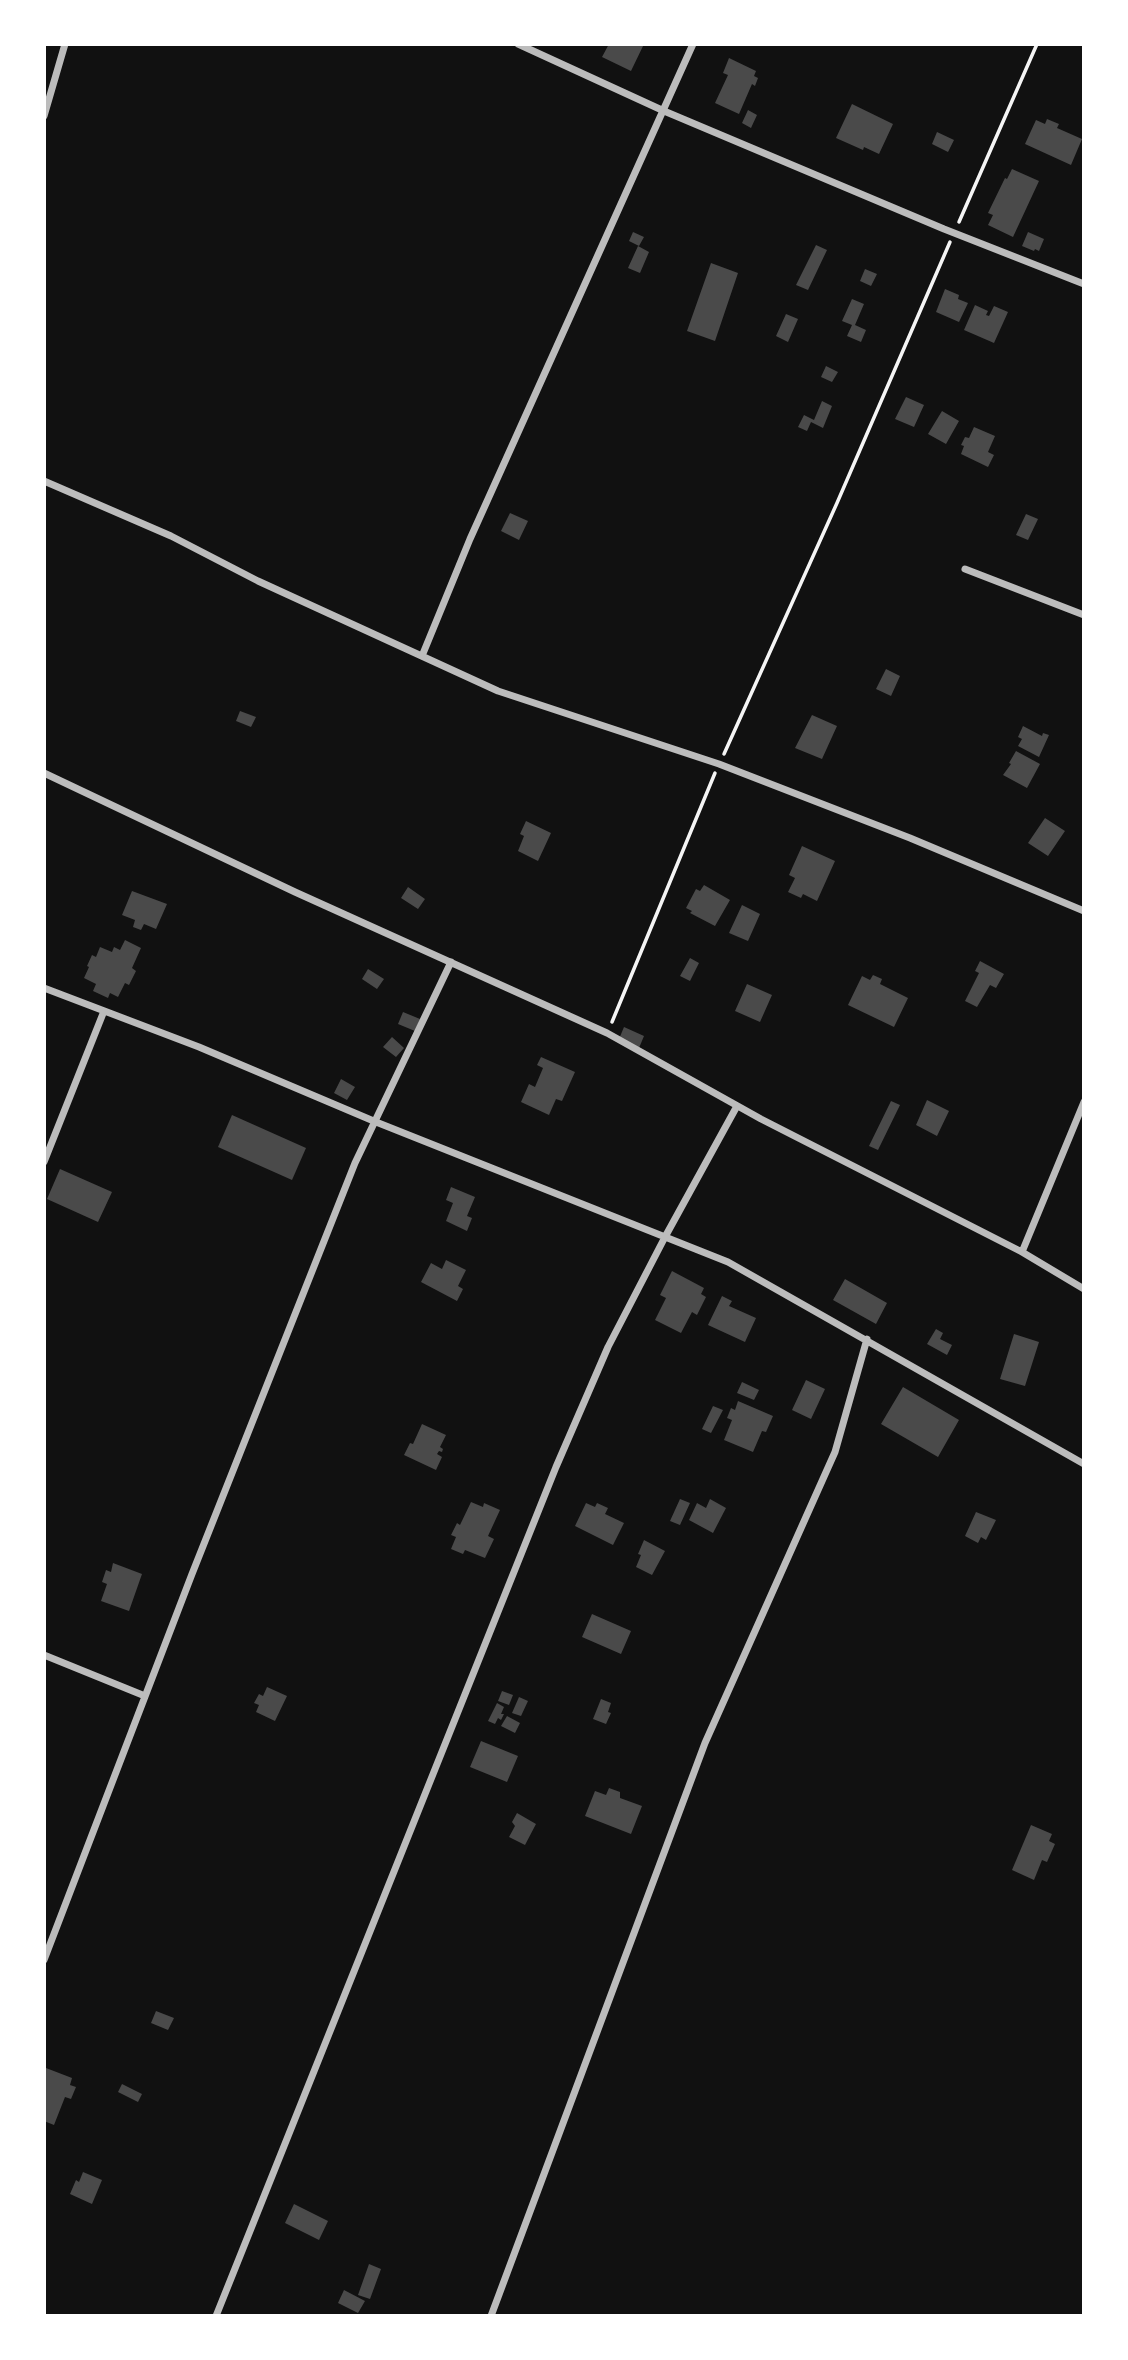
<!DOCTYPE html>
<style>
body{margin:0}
#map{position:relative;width:1128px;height:2360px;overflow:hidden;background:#111;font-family:Rubik,sans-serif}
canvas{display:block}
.frame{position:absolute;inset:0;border:46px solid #fff;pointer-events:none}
</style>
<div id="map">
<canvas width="1128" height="2360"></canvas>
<div class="frame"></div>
</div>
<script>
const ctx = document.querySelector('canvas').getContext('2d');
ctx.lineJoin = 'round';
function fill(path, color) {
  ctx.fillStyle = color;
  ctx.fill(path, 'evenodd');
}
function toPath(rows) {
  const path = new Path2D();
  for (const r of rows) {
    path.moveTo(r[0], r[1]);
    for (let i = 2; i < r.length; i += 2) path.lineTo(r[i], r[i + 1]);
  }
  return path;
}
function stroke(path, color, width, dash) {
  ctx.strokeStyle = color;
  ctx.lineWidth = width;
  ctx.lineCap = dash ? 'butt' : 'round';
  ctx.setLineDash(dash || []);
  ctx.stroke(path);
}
fill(toPath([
 [609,44,644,44,631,71,602,57],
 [729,58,756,71,754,76,758,78,755,86,752,84,739,114,715,103,728,75,723,73],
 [852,104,893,124,879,154,864,147,863,150,836,138],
 [748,110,757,115,751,128,742,123],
 [1047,119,1059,124,1057,128,1082,139,1071,165,1025,144,1036,120,1045,124],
 [937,132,954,140,948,152,932,144],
 [1012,169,1039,181,1013,237,988,225,993,215,988,213,1005,178,1007,179],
 [633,232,644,237,639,246,629,241],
 [1028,232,1044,239,1039,251,1035,249,1034,251,1022,246],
 [816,245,827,250,808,290,796,285],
 [638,246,649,252,640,273,628,268],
 [711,263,738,273,715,341,687,331],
 [865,269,877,274,871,286,860,281],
 [945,289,959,295,958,299,968,303,959,322,936,312],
 [852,299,864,304,855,325,866,330,861,342,847,336,852,325,842,321],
 [975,305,988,311,986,315,989,316,994,306,1008,312,994,343,964,330],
 [786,314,798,319,788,342,776,336],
 [826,366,838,372,832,382,821,377],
 [906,397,924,405,914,427,895,419],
 [822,401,832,406,823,428,811,422,807,431,798,427,804,415,814,420],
 [942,411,959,421,946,444,928,434],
 [974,427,995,436,988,452,994,455,988,467,961,454,964,446,961,445,965,437,969,438],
 [510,513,528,521,519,540,501,531],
 [1026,514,1038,519,1028,540,1016,535],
 [886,669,900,676,891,696,876,689],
 [240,711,256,717,251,727,236,721],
 [812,715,837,726,822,759,795,748],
 [1023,726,1042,736,1043,733,1049,735,1039,757,1018,746,1022,739,1018,737],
 [1016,751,1040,764,1027,788,1003,775,1011,764,1009,763],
 [1045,818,1065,831,1048,856,1028,843],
 [526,821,551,833,538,861,518,851,524,836,520,834],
 [802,846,835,861,817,901,803,894,801,898,788,892,795,878,789,875],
 [704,885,730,900,715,926,690,913,692,911,686,908,696,889,700,891],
 [408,887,425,899,418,909,401,898],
 [132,891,167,904,156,929,144,924,141,930,133,927,135,920,122,915],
 [742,905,760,914,748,941,729,933],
 [125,940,141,948,132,968,136,971,129,985,125,983,118,997,110,993,108,998,93,991,96,984,84,978,89,967,87,966,92,955,96,957,100,947,112,952,114,947,120,950],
 [690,958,699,963,690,981,680,976],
 [980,961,1004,974,996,988,990,985,977,1007,965,1001,979,973,975,971],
 [368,969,384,979,377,989,362,979],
 [873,975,882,979,880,984,908,998,894,1027,848,1005,862,976,870,980],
 [747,984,772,995,760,1022,735,1011],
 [403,1012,420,1019,415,1031,398,1024],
 [624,1027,644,1036,639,1048,619,1039],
 [392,1037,404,1048,396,1057,383,1047],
 [541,1057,575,1072,562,1101,556,1099,549,1115,521,1102,529,1084,535,1087,543,1068,537,1065],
 [341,1079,355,1087,347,1100,334,1093],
 [927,1100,949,1111,937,1136,916,1125],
 [891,1101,900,1105,878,1150,869,1146],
 [232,1115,306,1148,292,1180,218,1147],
 [60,1169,112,1192,98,1222,47,1199],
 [451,1187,475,1197,467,1216,472,1218,467,1231,446,1221,453,1203,446,1200],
 [446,1260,466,1270,458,1286,463,1289,457,1301,421,1282,431,1263,442,1269],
 [672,1271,704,1288,701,1294,706,1297,697,1315,692,1312,681,1333,655,1320,666,1298,660,1295],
 [845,1279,887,1303,876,1324,833,1300],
 [722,1296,732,1301,729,1306,756,1318,745,1342,708,1325],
 [936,1329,943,1333,940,1339,952,1345,947,1355,927,1344],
 [1014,1334,1039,1342,1025,1386,1000,1379],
 [806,1380,825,1389,811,1419,792,1410],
 [742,1382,759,1390,754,1400,737,1393],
 [903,1387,959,1420,938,1457,881,1424],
 [738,1401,773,1416,766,1432,762,1431,753,1452,724,1440,732,1420,727,1418,731,1408,735,1410],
 [713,1406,723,1410,711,1433,702,1429],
 [422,1424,446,1435,440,1447,443,1449,442,1452,439,1451,437,1454,442,1457,436,1470,404,1455,410,1443,413,1444],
 [680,1499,690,1503,680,1525,670,1521],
 [710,1499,726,1508,713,1533,689,1520,697,1503,706,1508],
 [471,1502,483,1507,484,1503,500,1510,488,1536,494,1539,485,1558,465,1550,463,1554,451,1549,456,1537,451,1535,457,1523,460,1525],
 [586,1503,595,1507,597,1503,608,1508,605,1514,624,1523,613,1545,575,1526],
 [976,1512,996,1520,986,1540,981,1537,978,1543,965,1536],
 [644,1540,665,1551,652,1575,636,1567,641,1555,638,1554],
 [113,1563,142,1574,129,1611,101,1601,107,1584,102,1582,106,1570,111,1572],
 [592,1614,631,1631,621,1654,582,1637],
 [267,1687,287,1696,275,1721,256,1712,259,1705,254,1703,259,1694,263,1696],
 [502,1691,513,1695,509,1705,498,1701],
 [519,1697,528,1701,521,1716,512,1713],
 [601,1699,611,1703,608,1712,611,1713,606,1724,593,1719],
 [497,1703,504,1707,501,1714,504,1714,501,1720,498,1718,495,1724,488,1721],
 [507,1716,520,1723,515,1733,501,1726],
 [481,1741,518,1756,507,1782,470,1767],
 [609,1788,620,1792,620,1798,642,1806,631,1834,585,1816,595,1791,606,1795],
 [517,1813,536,1824,525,1845,509,1837,515,1826,512,1822],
 [1031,1825,1052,1834,1049,1841,1055,1844,1047,1862,1042,1860,1034,1880,1012,1870],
 [156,2011,174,2018,168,2030,151,2023],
 [46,2068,72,2078,70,2085,76,2087,71,2099,65,2097,54,2125,44,2121,44,2074],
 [122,2084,142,2094,138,2102,118,2092],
 [83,2172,102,2180,92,2204,70,2194,76,2180,79,2182],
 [294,2204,328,2221,319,2240,285,2223],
 [369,2264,381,2269,370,2299,358,2295],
 [344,2290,365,2301,358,2313,338,2303]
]), '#4a4a4a');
stroke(toPath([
 [959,222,1037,44],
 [724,754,837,503,950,242],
 [612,1022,715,773]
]), '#f5f5f5', 3.5);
stroke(toPath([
 [518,44,664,111,944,229,1084,284],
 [44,116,65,44],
 [44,481,171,536,258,581,498,691,719,764,910,838,1084,911],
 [965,569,1084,615],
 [422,656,470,539,693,44],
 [44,773,295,892,607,1033,761,1119,1022,1252,1084,1289],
 [44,988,199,1047,376,1122,728,1262,1084,1464],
 [44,1162,104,1011],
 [1022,1252,1084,1102],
 [44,1655,145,1696],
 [44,1960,192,1574,355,1163,451,962],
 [216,2316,556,1467,608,1347,665,1237,737,1106],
 [491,2316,705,1743,835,1452,867,1339]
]), '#bcbcbc', 7);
</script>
